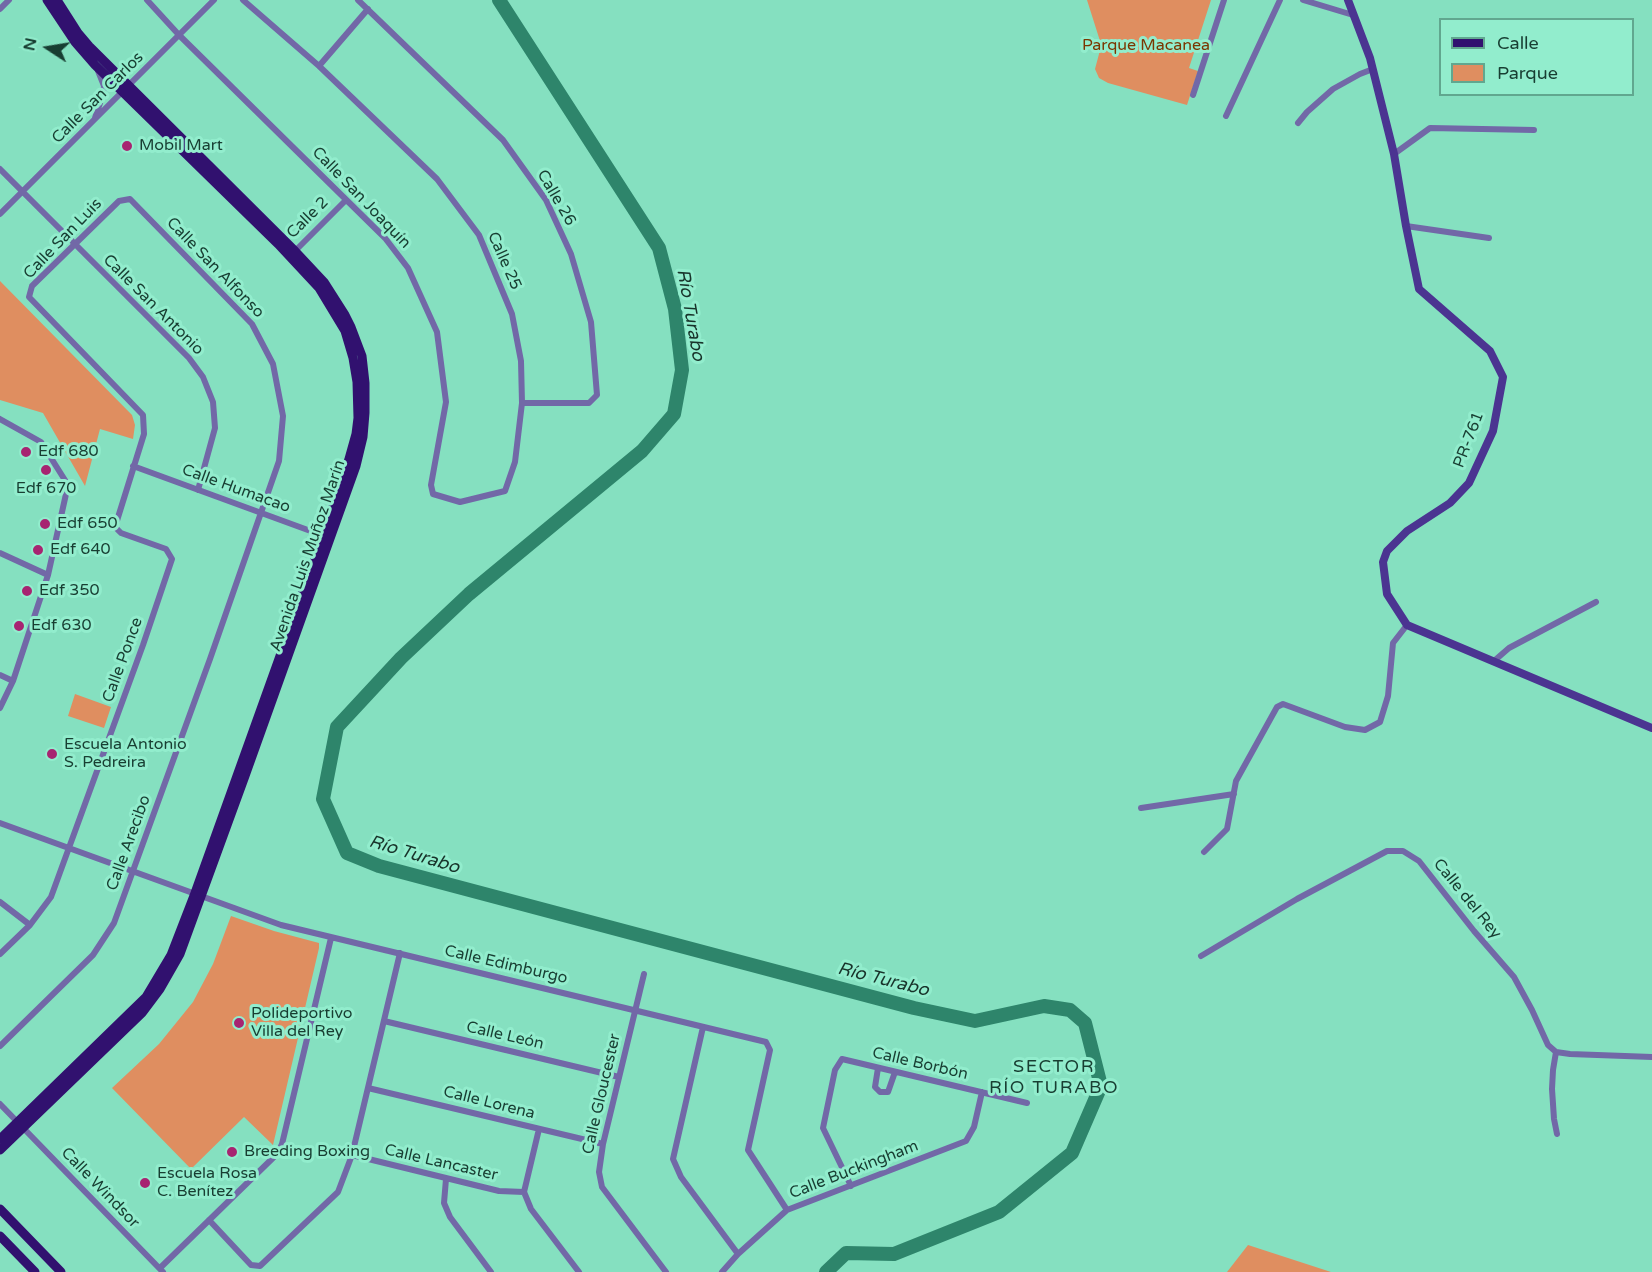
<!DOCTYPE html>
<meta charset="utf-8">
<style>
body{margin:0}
#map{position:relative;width:1652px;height:1272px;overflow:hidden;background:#85e0c0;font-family:"Varela Round",sans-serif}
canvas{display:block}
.legend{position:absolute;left:1439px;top:18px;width:195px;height:78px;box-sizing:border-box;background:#92edcd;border:2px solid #61a78f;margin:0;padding:8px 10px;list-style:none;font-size:18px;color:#183e32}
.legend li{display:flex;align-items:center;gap:12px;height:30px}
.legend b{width:30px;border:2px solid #61a78f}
.north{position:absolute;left:18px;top:18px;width:60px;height:60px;-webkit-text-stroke:4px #92edcd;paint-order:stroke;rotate:282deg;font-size:16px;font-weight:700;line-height:24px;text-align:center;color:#183e32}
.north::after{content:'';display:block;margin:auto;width:21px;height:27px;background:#183e32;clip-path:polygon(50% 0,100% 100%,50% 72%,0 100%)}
</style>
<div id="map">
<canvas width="1652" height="1272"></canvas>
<ul class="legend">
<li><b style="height:8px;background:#31116f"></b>Calle</li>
<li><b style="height:16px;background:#df8e60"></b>Parque</li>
</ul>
<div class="north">N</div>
</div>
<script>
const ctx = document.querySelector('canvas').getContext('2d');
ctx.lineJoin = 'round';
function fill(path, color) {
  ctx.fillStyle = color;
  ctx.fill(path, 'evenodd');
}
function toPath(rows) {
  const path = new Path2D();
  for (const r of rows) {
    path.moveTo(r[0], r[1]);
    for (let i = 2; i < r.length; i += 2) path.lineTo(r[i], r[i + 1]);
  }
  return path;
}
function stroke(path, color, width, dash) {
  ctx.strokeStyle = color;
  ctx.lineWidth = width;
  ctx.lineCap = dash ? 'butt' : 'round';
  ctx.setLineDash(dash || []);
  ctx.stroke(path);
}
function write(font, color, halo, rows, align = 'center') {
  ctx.font = font + ' "Varela Round",sans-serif';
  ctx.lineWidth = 6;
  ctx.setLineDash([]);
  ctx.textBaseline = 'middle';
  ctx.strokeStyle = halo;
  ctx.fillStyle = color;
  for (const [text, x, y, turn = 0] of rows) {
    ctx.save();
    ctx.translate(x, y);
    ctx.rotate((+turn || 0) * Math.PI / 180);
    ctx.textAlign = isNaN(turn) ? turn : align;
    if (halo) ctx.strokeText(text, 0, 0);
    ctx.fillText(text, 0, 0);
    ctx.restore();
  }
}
fill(toPath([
 [1087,0,1211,0,1189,68,1198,71,1187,105,1108,83,1099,78,1095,69,1099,54,1100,41],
 [0,281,132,415,135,425,133,439,100,429,85,486,43,413,0,400],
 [75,694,111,707,104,728,68,716],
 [231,916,274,931,319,943,319,948,273,1145,244,1117,191,1169,112,1088,159,1044,193,1002,213,964],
 [1248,1245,1331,1272,1227,1272]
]), '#df8e60');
stroke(toPath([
 [499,0,659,248,675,309,682,370,674,414,642,451,469,594,401,658,337,727,323,799,347,853,379,866,914,1008,975,1021,1044,1006,1070,1010,1085,1023,1101,1086,1072,1153,999,1212,894,1254,846,1253,826,1272]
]), '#2e856b', 14);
stroke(toPath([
 [147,0,179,35,385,238,408,268,437,332,446,402,431,485,433,494,460,502,505,491,515,462,522,403,521,361,512,314,479,235,437,179,319,66,243,0],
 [358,0,503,140,546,200,571,254,591,322,597,395,589,403,522,403],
 [1303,0,1353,15],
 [0,9,9,0],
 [319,66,368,9],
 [1193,95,1224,0],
 [1226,116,1280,0],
 [95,118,103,94,104,86,98,71],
 [1298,123,1307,112,1333,89,1360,74,1373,69],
 [1394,154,1430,128,1534,130],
 [0,169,189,358,203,377,213,402,215,428,198,490],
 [0,214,214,0],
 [1406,226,1489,238],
 [294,252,346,200],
 [0,419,41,442,68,485,48,575,13,681,0,708],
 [133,466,327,537],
 [0,553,48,575],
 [1494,661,1509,648,1596,602],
 [0,675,13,681],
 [1141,808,1234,794],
 [0,823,281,925,766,1042,770,1050,748,1150,787,1210],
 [1204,852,1227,829,1236,781,1277,707,1283,704,1345,727,1365,730,1380,722,1388,696,1393,643,1407,625],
 [0,902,30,925],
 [0,954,30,925,51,897,143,645,172,559,166,549,121,533,115,527,144,434,143,415,29,297,32,286,119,201,130,199,252,324,273,364,283,416,279,461,210,659,114,923,93,955,0,1046],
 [1201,956,1297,899,1387,851,1403,851,1419,861,1474,931,1514,977,1532,1010,1548,1045,1556,1052,1570,1054,1652,1057],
 [644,974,603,1144,599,1172,602,1187,666,1272],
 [384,1021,619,1077],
 [703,1027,673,1159,681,1177,738,1254],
 [1556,1052,1553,1070,1552,1089,1554,1119,1557,1134],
 [878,1068,875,1087,880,1092,888,1092,895,1072],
 [368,1088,603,1144],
 [0,1104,163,1272],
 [539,1129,524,1192,531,1209,579,1272],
 [352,1155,499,1191,524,1192],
 [446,1179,444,1203,450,1217,491,1272],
 [851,1186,823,1128,835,1070,842,1059,1027,1103],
 [209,1220,251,1265,260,1266,338,1192,352,1155,400,953],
 [160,1268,277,1154,282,1144,331,938],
 [722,1272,738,1254,787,1210,966,1141,974,1127,982,1092]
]), '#7268a7', 6);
stroke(toPath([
 [1348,0,1370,58,1394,154,1406,226,1419,289,1490,351,1503,377,1493,431,1469,483,1450,503,1407,531,1387,551,1383,562,1387,594,1407,625,1652,728]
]), '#4b3491', 8);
stroke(toPath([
 [0,1139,146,997,171,955,195,893,323,536,349,459,356,434,358,418,357,382,353,358,345,331,319,288,278,244,95,65,75,42,47,0],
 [0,1150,142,1013,160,989,180,954,245,776,356,466,363,437,365,413,365,383,362,356,351,327,345,315,324,282,295,251,89,46,78,33,57,0],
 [0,1209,61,1272],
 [0,1236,35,1272]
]), '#31116f', 9);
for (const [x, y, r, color] of [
 [127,146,6,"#a72471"],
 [26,452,6,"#a72471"],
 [46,470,6,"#a72471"],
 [45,524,6,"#a72471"],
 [38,550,6,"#a72471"],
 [27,591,6,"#a72471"],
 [19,626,6,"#a72471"],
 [52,754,6,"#a72471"],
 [239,1023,6,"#a72471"],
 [232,1152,6,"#a72471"],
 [145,1183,6,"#a72471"]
]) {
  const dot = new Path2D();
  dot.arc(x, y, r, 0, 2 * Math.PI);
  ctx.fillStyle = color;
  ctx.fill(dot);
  stroke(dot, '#92edcd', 2);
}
write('16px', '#7b3601', '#92edcd', [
 ["Parque Macanea",1146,46]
]);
write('16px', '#183e32', '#92edcd', [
 ["Calle San Carlos",98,98,-45],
 ["Calle San Joaquín",361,198,46],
 ["Calle 26",556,198,60],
 ["Calle 2",308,218,-45],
 ["Calle San Luis",63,239,-46],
 ["Calle 25",504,261,66],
 ["Calle San Alfonso",215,268,46],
 ["Calle San Antonio",153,305,45],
 ["PR-761",1469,440,-69],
 ["Calle Humacao",236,489,20],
 ["Avenida Luis Muñoz Marín",308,556,-71],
 ["Calle Ponce",123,660,-70],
 ["Calle Arecibo",129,843,-70],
 ["Calle del Rey",1467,899,51],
 ["Calle Edimburgo",506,965,13],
 ["Calle León",505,1036,13],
 ["Calle Borbón",920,1064,13],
 ["Calle Gloucester",602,1094,-77],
 ["Calle Lorena",489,1103,14],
 ["Calle Lancaster",441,1163,13],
 ["Calle Buckingham",854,1170,-21],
 ["Calle Windsor",100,1188,46]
]);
write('16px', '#183e32', '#92edcd', [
 ["Mobil Mart",139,146],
 ["Edf 680",38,452],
 ["Edf 670",46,489,"center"],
 ["Edf 650",57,524],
 ["Edf 640",50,550],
 ["Edf 350",39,591],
 ["Edf 630",31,626],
 ["Escuela Antonio",64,745],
 ["S. Pedreira",64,763],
 ["Polideportivo",251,1014],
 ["Villa del Rey",251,1032],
 ["Breeding Boxing",244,1152],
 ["Escuela Rosa",157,1174],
 ["C. Benítez",157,1192]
], 'left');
write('italic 18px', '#18332a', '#92edcd', [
 ["Río Turabo",690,315,80],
 ["Río Turabo",414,855,17],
 ["Río Turabo",883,980,14]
]);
ctx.letterSpacing = '1.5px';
write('18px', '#183e32', '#92edcd', [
 ["SECTOR",1054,1067],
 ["RÍO TURABO",1054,1088]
]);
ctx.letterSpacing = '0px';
</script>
